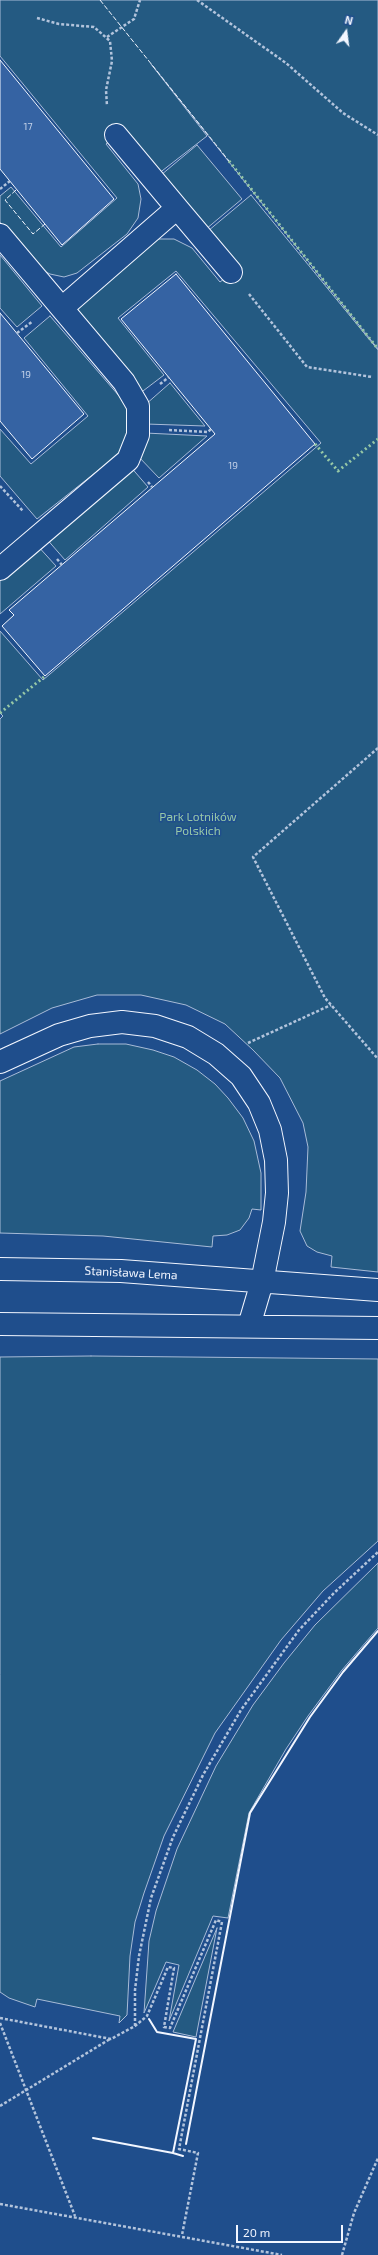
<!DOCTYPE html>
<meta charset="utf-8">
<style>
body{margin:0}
#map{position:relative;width:378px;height:2255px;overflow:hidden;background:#1f4e8c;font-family:"Exo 2",sans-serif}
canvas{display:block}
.north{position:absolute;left:326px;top:12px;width:40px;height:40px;-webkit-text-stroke:3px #1f4e8c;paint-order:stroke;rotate:14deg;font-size:11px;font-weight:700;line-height:16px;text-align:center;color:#f2f6ff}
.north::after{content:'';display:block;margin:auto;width:14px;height:18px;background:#f2f6ff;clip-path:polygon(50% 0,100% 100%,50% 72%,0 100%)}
.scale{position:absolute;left:236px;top:2225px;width:107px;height:18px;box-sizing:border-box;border:2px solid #f2f6ff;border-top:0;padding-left:5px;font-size:12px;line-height:14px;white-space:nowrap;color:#f2f6ff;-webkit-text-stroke:3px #1f4e8c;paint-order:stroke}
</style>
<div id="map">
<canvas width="378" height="2255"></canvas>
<div class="north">N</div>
<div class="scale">20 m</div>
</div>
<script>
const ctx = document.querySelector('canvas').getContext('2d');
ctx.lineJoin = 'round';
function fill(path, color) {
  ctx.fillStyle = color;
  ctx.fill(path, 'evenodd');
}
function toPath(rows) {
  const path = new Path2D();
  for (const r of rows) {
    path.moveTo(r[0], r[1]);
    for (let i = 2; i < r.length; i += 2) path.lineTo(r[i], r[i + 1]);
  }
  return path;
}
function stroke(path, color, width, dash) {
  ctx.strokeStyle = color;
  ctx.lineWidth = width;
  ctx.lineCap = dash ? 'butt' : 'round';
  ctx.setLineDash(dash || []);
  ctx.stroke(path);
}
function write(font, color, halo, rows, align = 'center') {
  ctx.font = font + ' "Exo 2",sans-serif';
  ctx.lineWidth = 3;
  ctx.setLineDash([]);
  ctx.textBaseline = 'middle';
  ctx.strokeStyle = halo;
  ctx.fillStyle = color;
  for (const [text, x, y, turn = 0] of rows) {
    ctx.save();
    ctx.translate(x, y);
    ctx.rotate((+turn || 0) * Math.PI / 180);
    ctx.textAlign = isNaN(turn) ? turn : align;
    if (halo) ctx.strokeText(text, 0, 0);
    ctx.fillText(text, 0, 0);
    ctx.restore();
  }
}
const green = toPath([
 [0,0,378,0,378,349,151,64,207,136,158,174,122,131,106,144,138,184,141,199,138,218,127,234,77,273,64,277,50,274,34,266,0,222,0,196,11,187,61,247,117,198,0,56,0,0],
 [197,145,242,199,206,229,161,175,197,145],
 [251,195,378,350,378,1272,331,1267,332,1256,317,1252,307,1246,300,1231,306,1192,308,1147,303,1123,280,1078,253,1050,225,1024,186,1005,141,995,97,995,52,1008,0,1034,0,719,3,716,0,713,0,631,43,680,321,443,176,271,118,318,164,375,139,394,70,308,155,239,174,239,192,248,220,282,238,268,208,231,251,195],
 [0,255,42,306,17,327,0,308,0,255],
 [50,316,126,404,132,428,125,449,37,519,0,476,0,429,31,464,88,416,24,338,50,316],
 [170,383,205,426,146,424,145,405,170,383],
 [145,433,207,436,159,478,137,455,145,433],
 [129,465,148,487,65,560,45,537,129,465],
 [36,544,56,566,0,614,0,575,36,544],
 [98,1044,126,1044,153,1050,174,1057,197,1070,215,1084,228,1098,243,1118,254,1141,261,1173,261,1210,252,1209,249,1218,240,1230,227,1235,213,1236,212,1247,103,1236,0,1233,0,1081,74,1047,98,1044],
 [91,1356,378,1359,378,1541,323,1591,281,1640,215,1733,164,1836,144,1893,135,1922,130,1956,127,2015,119,2023,120,2016,37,1999,35,2007,9,1998,0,1992,0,1357,91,1356],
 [378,1563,378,1628,342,1670,308,1716,286,1749,249,1813,228,1918,213,1916,169,2021,179,1965,166,1962,144,2013,149,1941,156,1911,177,1849,216,1766,253,1705,284,1663,315,1625,378,1563],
 [217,1928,196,2037,173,2032,217,1928]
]);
fill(green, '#245a82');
stroke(green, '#a8bbd7', 1);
const building = toPath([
 [0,60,114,199,62,245,0,169,0,60],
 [176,274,315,444,45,676,2,626,14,615,9,610,215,434,121,319,176,274],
 [0,313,84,414,32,459,0,421,0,313]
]);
fill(building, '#3563a3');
stroke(building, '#f2f6ff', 1);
const minor = toPath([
 [177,208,231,272],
 [0,235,124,382,138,406,138,435,128,460,0,569],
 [62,308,177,208,116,135],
 [0,1062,59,1035,90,1026,122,1022,155,1026,188,1037,216,1054,241,1076,259,1103,270,1130,276,1160,277,1193,274,1222,262,1282,249,1326],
 [0,1269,121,1271,378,1290],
 [0,1324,378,1328]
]);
stroke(minor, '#f2f6ff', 24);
stroke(toPath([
 [197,0,286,63,343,113,378,135],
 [37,18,59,24,94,27,110,41,112,61,106,90,107,106],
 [107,37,134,19,140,0],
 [0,189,10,181],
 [249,294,307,367,372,377],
 [17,333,33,321],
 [160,384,169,377],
 [169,430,208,432,211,429],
 [148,482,152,487],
 [0,486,23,511],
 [57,559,62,565],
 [378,748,253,857,325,998,378,1059],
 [248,1043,331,1005],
 [0,2018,111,2039,135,2026,147,2016,168,1967,174,1968,164,2027,170,2028,216,1920,222,1922,179,2149,198,2153,182,2235],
 [0,2023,75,2216],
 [135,2026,135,1990,139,1956,151,1898,173,1837,203,1775,241,1710,299,1630,334,1593,378,1552],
 [0,2106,110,2039],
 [0,2204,282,2255],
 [342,2255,354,2213,378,2158]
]), '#b3c4dc', 2.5, [3, 2]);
stroke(minor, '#1f4e8c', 22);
stroke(toPath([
 [229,161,378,349],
 [315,444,338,471,378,439],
 [0,713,45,676]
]), '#97c8a6', 3, [2, 3]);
stroke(toPath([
 [100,0,229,161],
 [16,190,5,200,33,234,45,224]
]), '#f2f6ff', 1, [5, 2]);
stroke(toPath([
 [93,2138,173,2153,196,2039,157,2032,149,2019],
 [186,2144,250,1813,310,1717,343,1672,378,1631],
 [173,2153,183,2156]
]), '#f2f6ff', 2);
write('10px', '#c3d1e8', null, [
 ["17",28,127],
 ["19",26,375],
 ["19",233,466]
]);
write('12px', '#97c8a6', '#1f4e8c', [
 ["Park Lotników",198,817],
 ["Polskich",198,831]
]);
write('12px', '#f2f6ff', '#1f4e8c', [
 ["Stanisława Lema",131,1273,3]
]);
</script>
